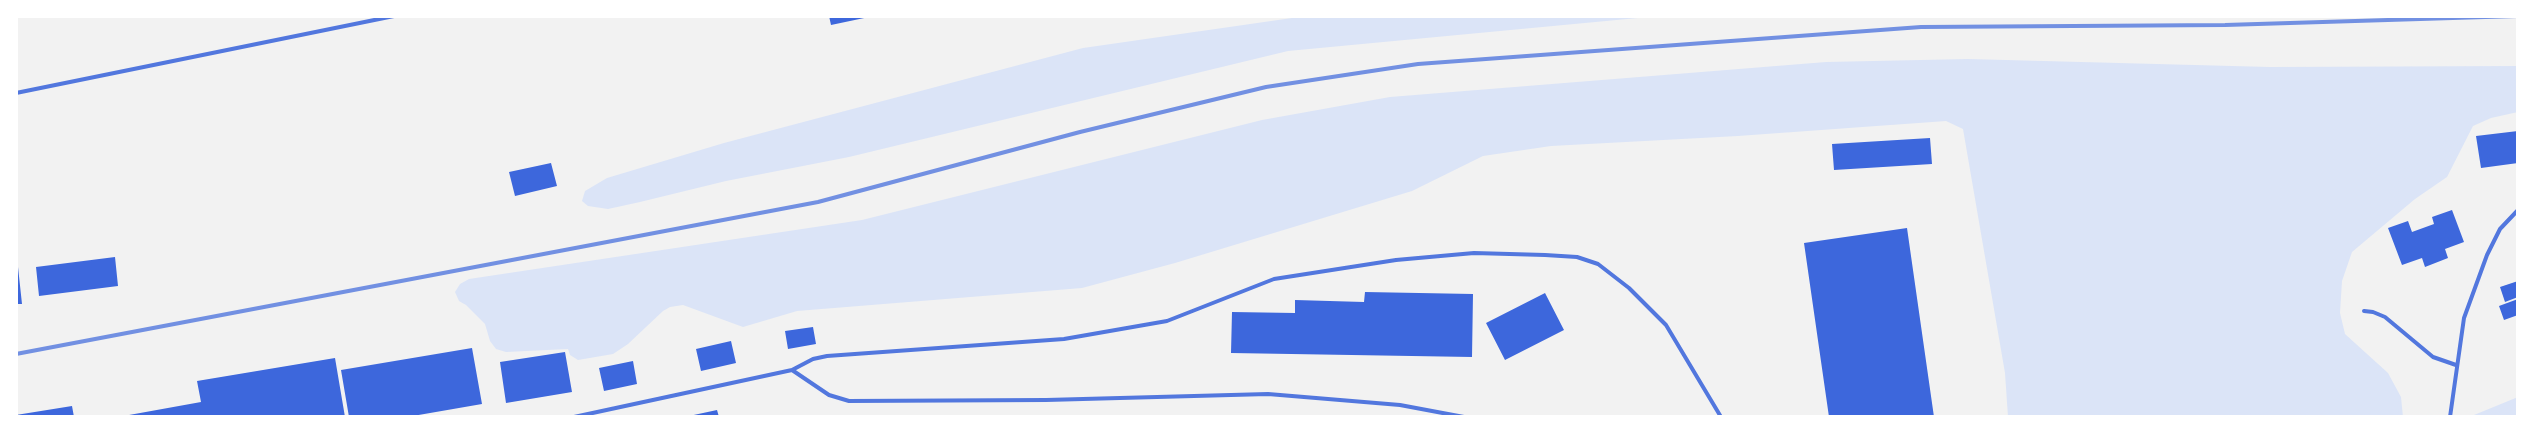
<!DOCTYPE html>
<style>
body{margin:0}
#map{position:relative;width:2534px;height:433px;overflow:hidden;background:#f2f2f2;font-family:"Source Serif 4",serif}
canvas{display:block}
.frame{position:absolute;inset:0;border:18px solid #fff;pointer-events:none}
</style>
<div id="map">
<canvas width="2534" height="433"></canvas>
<div class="frame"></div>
</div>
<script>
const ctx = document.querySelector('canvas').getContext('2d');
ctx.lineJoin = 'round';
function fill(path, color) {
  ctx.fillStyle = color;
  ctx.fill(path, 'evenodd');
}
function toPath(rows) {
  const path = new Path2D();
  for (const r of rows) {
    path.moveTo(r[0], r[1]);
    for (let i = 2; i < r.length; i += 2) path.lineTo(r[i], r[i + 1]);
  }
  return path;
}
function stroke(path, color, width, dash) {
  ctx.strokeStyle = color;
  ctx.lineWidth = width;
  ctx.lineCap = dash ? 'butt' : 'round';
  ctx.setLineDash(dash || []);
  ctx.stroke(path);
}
fill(toPath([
 [1306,16,1659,16,1288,51,849,157,726,181,640,202,608,209,588,206,582,201,585,191,607,178,724,143,1083,48],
 [1968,59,2270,67,2518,66,2518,112,2491,118,2473,126,2447,177,2415,199,2352,252,2342,281,2340,313,2345,334,2388,373,2401,397,2403,417,2008,417,2005,373,1963,129,1946,121,1738,136,1551,146,1483,156,1412,191,1175,263,1082,288,797,311,743,327,683,305,670,307,663,311,628,344,613,354,578,360,570,355,568,349,506,352,496,349,490,341,485,324,466,305,459,301,455,292,460,284,469,279,862,220,1262,120,1390,97,1826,62],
 [2518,397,2518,417,2475,417,2474,415]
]), '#dbe4f7');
fill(toPath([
 [829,16,869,16,869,17,831,25],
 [2518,131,2518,163,2481,168,2476,136],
 [1930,138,1932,164,1834,170,1832,144],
 [551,163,557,186,515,196,509,172],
 [2452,210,2464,242,2445,249,2448,258,2425,267,2422,258,2402,265,2388,228,2408,221,2412,232,2434,224,2432,217],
 [1907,228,1934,417,1829,417,1804,243],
 [115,257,118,286,39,296,36,267],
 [16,267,18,267,22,304,16,304],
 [2518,281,2518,297,2505,302,2500,287],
 [1365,292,1473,294,1472,357,1231,353,1232,312,1295,313,1295,300,1364,302],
 [1545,293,1564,330,1505,360,1486,323],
 [2518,299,2518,315,2504,320,2499,306],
 [813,327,816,344,788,349,785,331],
 [731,341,736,363,701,371,696,349],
 [472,348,482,404,407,417,349,417,341,370],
 [565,352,572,392,506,403,500,362],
 [335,358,345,417,118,417,201,402,197,381],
 [633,361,637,384,604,391,599,368],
 [72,406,74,417,16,417,16,415],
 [717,410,719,417,689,417,689,416]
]), '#3d67dc');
stroke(toPath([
 [16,93,394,16],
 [2364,311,2373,312,2385,317,2433,357,2456,365],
 [792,370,813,359,827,356,1064,339,1167,321,1274,279,1396,260,1474,253,1545,255,1577,257,1598,264,1629,288,1666,325,1721,417],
 [574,417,792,370,829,395,849,401,1046,400,1268,394,1400,405,1464,417],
 [2450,417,2464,318,2487,255,2500,229,2518,210]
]), '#5277de', 4);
stroke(toPath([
 [16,354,818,202,1080,132,1266,87,1418,64,1921,27,2225,25,2518,16]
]), '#7290e2', 4);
</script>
